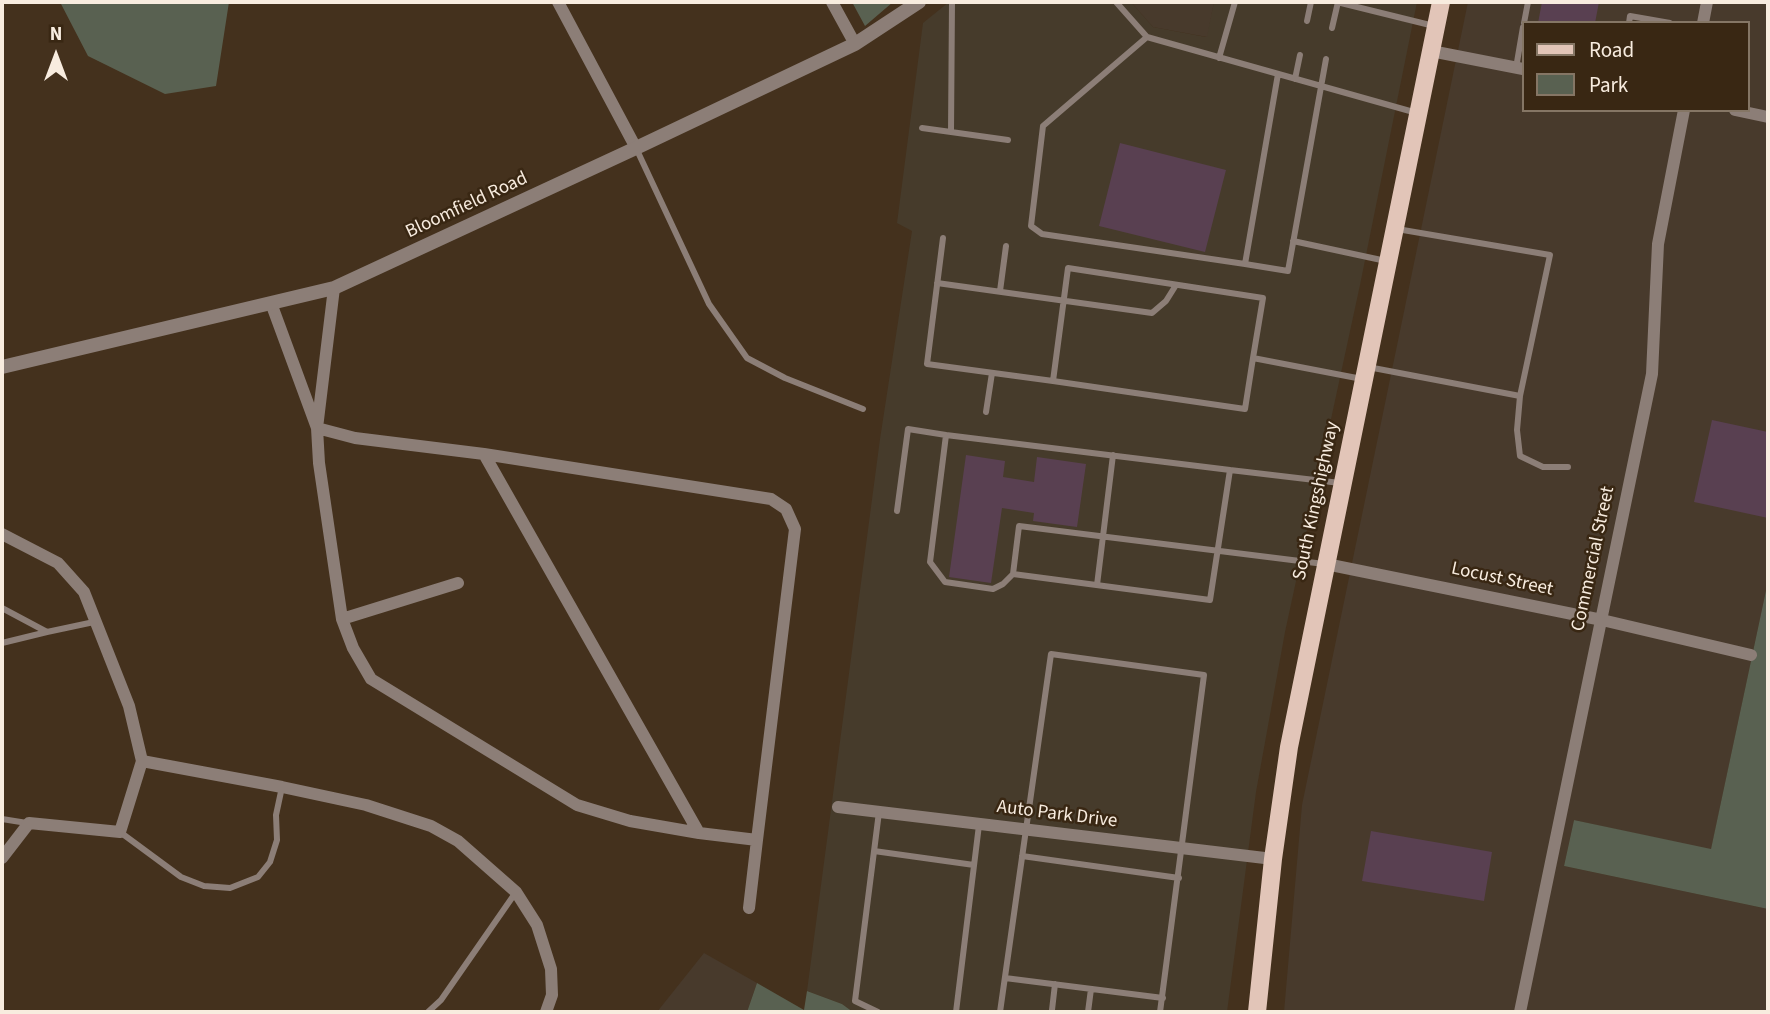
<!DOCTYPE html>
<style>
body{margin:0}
#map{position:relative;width:1770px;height:1014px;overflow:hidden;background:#44311d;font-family:"Source Sans 3",sans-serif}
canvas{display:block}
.frame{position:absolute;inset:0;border:4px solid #f8ecdf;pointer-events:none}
.legend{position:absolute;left:1522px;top:21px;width:228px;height:91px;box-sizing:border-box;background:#392713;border:2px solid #857665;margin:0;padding:9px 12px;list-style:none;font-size:21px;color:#f8ecdf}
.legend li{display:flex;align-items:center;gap:14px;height:35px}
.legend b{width:35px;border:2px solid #857665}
.north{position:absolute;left:21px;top:21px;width:70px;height:70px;-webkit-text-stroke:5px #392713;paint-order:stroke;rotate:0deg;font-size:19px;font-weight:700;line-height:28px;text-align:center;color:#f8ecdf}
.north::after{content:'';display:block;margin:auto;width:24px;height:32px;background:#f8ecdf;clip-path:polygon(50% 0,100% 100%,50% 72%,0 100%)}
</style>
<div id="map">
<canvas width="1770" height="1014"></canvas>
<div class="frame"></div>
<ul class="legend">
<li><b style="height:9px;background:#e2c5b8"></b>Road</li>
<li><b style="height:19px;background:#596151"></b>Park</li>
</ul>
<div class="north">N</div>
</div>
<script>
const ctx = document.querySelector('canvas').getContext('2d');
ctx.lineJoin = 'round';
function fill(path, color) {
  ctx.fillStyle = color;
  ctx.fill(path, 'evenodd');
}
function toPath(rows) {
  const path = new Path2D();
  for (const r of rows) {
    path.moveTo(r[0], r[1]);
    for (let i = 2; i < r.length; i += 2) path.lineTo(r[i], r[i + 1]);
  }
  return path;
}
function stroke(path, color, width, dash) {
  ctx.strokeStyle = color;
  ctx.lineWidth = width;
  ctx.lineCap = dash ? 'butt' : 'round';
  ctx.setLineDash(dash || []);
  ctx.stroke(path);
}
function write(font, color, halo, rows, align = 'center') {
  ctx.font = font + ' "Source Sans 3",sans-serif';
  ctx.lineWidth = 5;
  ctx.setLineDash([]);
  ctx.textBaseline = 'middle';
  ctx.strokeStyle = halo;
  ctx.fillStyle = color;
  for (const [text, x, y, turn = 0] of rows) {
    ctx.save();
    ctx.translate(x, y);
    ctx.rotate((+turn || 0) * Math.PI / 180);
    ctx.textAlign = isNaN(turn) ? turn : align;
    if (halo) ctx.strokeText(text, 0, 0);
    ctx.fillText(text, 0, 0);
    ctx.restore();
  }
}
fill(toPath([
 [949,2,1131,2,1153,27,1206,37,1214,2,1417,2,1360,285,1285,632,1256,792,1227,1012,853,1012,842,1004,807,991,880,439,912,231,897,223,923,23]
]), '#463b2b');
fill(toPath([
 [1131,2,1214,2,1207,37,1153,27],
 [1468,2,1768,2,1768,581,1711,850,1574,820,1564,866,1768,909,1768,1012,1284,1012,1302,805],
 [1523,23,1747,23,1747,110,1523,110],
 [704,953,757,983,747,1012,657,1012]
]), '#483a2c');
fill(toPath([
 [60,2,229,2,216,86,165,94,88,56],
 [852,2,893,2,865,26],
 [1768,581,1768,909,1564,866,1574,820,1711,849],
 [757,983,804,1010,807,991,842,1004,853,1012,747,1012]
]), '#596151');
fill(toPath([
 [1542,2,1599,2,1595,23,1538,23],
 [1120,143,1226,170,1205,252,1099,226],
 [1712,420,1768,432,1768,518,1694,502],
 [966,455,1005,461,1003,477,1034,482,1037,457,1086,464,1077,527,1033,521,1034,513,1002,508,991,583,949,577],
 [1371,831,1492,852,1484,901,1362,881]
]), '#594051');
stroke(toPath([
 [952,2,951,132,1008,140],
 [1116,2,1147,37,1417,113],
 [1337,2,1434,26],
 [1307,21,1311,2],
 [1524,23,1528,2],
 [1629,23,1630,16,1670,23],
 [1332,28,1338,2],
 [1147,37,1043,126,1031,226,1042,234,1245,264,1278,74],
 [1219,58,1235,2],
 [1516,68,1523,27],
 [1295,79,1300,55],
 [922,128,951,132],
 [636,148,709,304,747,358,785,378,863,409],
 [943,238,927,364,1053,381],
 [1293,241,1386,261],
 [1245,264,1288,271,1326,59],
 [937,283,1152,313,1166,301,1176,285],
 [1000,291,1006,246],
 [1253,358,1245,409,1053,381,1068,268,1263,298,1253,358,1362,379],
 [1368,367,1520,396,1550,255,1397,229],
 [1520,396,1517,430,1520,456,1543,467,1568,467],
 [986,412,992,373],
 [946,435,1230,470],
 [897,511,908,429,946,435,930,562,945,582,993,589,1003,584,1013,574,1210,600,1230,470,1340,483],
 [1013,574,1019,526,1324,564],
 [1097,585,1113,455],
 [2,608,47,632,94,622],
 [2,643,47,632],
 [2,819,27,823],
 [120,832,181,877,204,886,230,888,258,877,270,862,277,840,276,815,282,787],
 [874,851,974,865],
 [1022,856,1179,878],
 [1005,978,1163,998],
 [1052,1010,1055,984],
 [428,1012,441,1000,516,892],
 [878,1012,855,1001,879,812],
 [956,1012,979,825],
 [1000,1012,1051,654,1204,675,1160,1012],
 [1088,1012,1091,989]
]), '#8c7e77', 6);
stroke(toPath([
 [558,2,636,148],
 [832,2,855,44],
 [1703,23,1707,2],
 [1431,51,1523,69],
 [1735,110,1768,117],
 [271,303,317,428,355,438,484,454,771,499,786,509,795,529,757,840,699,833,630,821,577,805,371,679,353,648,342,619,319,463,317,428,334,288],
 [484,454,699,833],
 [2,534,58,563,84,592,129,706,142,761,120,832,29,823,2,858],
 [1326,564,1602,620,1751,655],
 [342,619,458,583],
 [142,761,282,787,366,805,431,826,458,841,516,892,537,925,551,969,552,995,546,1012],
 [838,807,1273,859],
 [749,908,757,840],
 [1520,1012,1652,374,1658,244,1684,110]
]), '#8c7e77', 12);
stroke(toPath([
 [2,367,334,288,636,148,855,44,919,2]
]), '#8c7e77', 14);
stroke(toPath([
 [1257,1012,1273,859,1289,747,1441,2]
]), '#e2c5b8', 18);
write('19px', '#f8ecdf', '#392713', [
 ["Bloomfield Road",467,206,-25],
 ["South Kingshighway",1317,501,-78],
 ["Commercial Street",1594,559,-78],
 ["Locust Street",1502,580,12],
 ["Auto Park Drive",1057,815,7]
]);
</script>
